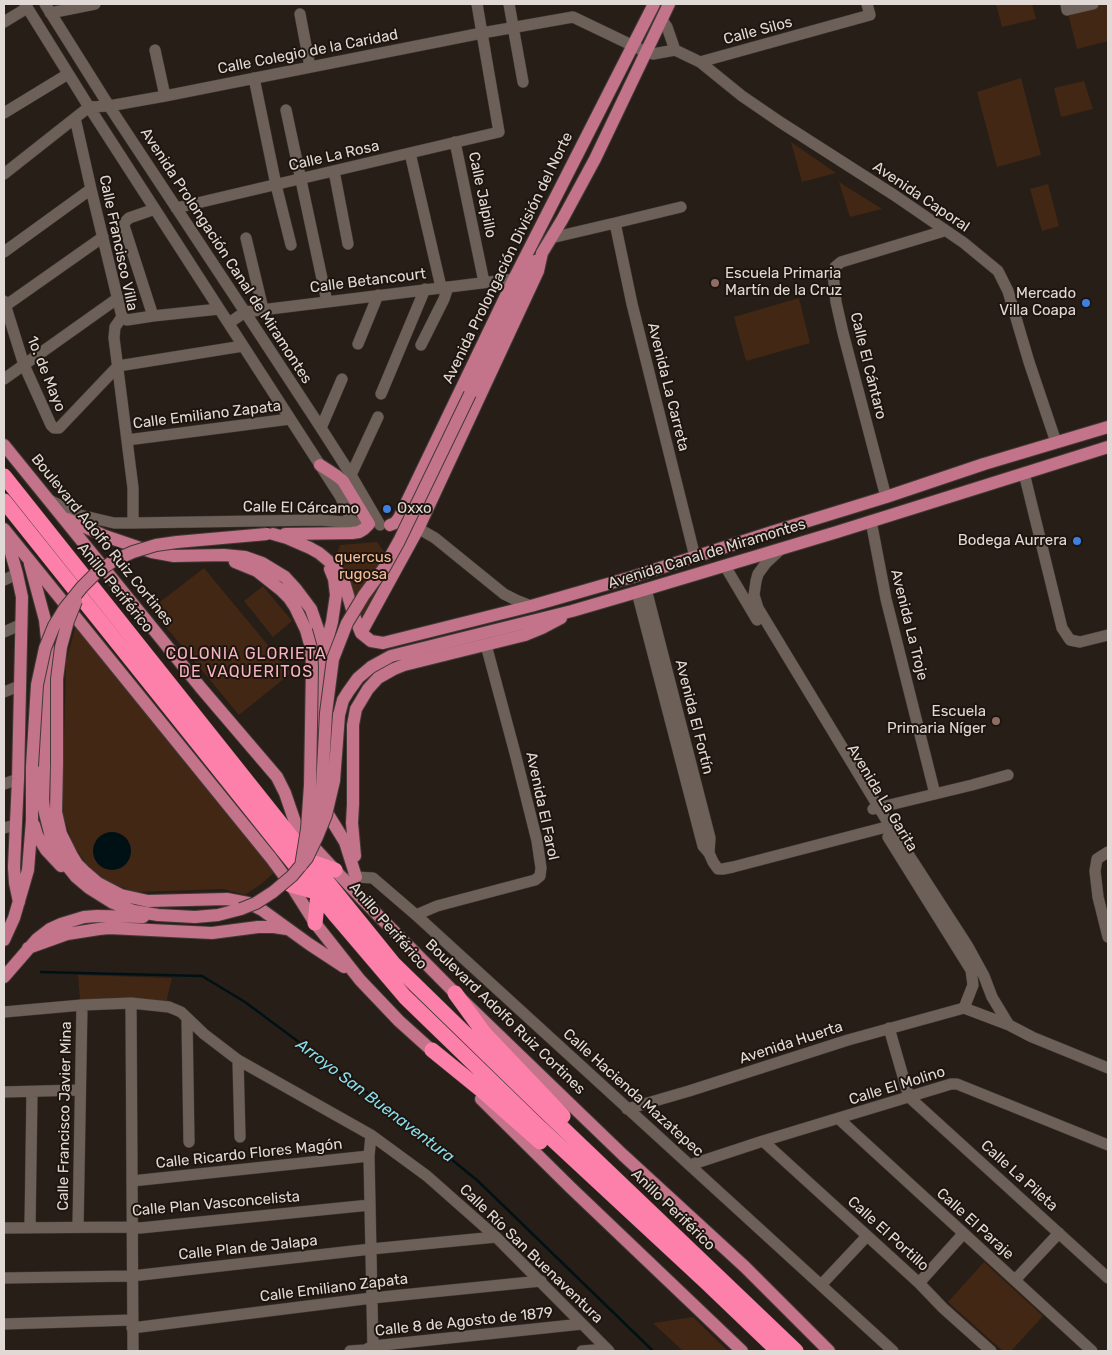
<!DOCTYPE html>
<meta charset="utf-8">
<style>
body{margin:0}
#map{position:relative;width:1112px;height:1355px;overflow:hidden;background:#271e17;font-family:Rubik,sans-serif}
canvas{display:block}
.frame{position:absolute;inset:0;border:5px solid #e0d9d5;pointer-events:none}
</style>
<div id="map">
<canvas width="1112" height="1355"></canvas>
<div class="frame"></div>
</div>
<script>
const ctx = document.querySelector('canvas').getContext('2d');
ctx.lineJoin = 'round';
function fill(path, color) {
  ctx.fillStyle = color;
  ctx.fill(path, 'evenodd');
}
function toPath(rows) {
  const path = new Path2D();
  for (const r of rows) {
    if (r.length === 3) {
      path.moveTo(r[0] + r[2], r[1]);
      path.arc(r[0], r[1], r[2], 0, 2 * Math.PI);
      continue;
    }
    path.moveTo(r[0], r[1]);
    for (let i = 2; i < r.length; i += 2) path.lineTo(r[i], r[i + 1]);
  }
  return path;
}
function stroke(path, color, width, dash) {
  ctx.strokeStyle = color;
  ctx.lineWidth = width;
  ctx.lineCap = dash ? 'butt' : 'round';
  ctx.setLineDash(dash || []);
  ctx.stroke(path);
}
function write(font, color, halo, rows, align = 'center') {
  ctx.font = font + ' Rubik,sans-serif';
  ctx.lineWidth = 4;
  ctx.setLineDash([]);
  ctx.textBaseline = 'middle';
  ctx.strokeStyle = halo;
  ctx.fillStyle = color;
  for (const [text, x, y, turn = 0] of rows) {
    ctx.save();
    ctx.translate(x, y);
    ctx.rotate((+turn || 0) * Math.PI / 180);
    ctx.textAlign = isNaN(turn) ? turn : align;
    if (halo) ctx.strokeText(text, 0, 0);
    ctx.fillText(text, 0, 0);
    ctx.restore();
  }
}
fill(toPath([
 [996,4,1032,4,1036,19,1002,27],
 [1093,4,1107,4,1108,13,1108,41,1077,49,1067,10],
 [1021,78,1041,155,997,167,977,92],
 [1084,81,1093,109,1061,117,1054,88],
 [791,142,836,173,802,182],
 [839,182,882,209,850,217],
 [1048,184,1059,226,1042,231,1030,189],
 [799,298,810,343,746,361,734,317],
 [377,542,391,562,364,619,357,614,334,561,340,545],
 [204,568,291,673,239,715,151,609],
 [263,586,292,621,273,637,244,601],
 [76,625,275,872,261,884,245,895,224,889,135,892,108,882,87,865,73,844,62,812,66,661],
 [78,975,172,978,166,1003,80,1000],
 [984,1262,1043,1316,1011,1351,1003,1351,948,1302],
 [693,1317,728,1351,683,1351,653,1323]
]), '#422714');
fill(toPath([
 [112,851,19]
]), '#001116');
stroke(toPath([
 [41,972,202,976,245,1002,397,1115,478,1181,653,1351]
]), '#001116', 2.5);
const minor = toPath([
 [25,4,89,107,340,496,353,523],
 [45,4,109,106,245,312,321,428,351,475,380,525],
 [509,4,523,82],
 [1066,4,1067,10,1093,4],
 [50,13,95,4],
 [300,14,310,67],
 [662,20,667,27,675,50,700,62,742,96,780,122,894,195,964,243,998,271,1008,291,1029,362,1056,442],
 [4,22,27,8],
 [155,50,165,96],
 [700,62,870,15,867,4],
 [254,78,276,185,291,245],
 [286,110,327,302],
 [4,113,68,74],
 [75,118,91,189,122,317,115,327,114,338,133,488,133,523],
 [455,142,484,282],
 [410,153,441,287],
 [334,171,348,244],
 [4,174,89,107,109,106,165,96,482,33,573,17,646,52,653,54,675,50],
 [176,208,499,132,477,4],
 [615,223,681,207],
 [246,238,263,309],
 [551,238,615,223,632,304,695,557],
 [4,252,91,189],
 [4,301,24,365,51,425,54,428,59,428,118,366,243,346],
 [5,306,103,237],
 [153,316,124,226,125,222,129,218,155,209],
 [122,317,127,320,153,316,219,309],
 [229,323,245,312,514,279],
 [358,344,378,295],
 [421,345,444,299,448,287],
 [4,379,118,298],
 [381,394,425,289],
 [321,428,342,379],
 [127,440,290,419],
 [1024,473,1062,628,1070,640,1080,642,1108,635],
 [351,475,378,417],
 [886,497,843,333,836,302,833,274,835,267,841,262,944,231],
 [51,501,80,515,114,523,133,523,319,520,358,523],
 [871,521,886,599,935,794],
 [411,527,421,530,435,538,504,594,518,601,531,606],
 [780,550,766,563,758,574,756,581,754,595,758,608,890,826,967,945,984,976,992,997,1009,1025],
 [725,566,757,620],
 [4,580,17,574],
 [646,589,710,838,709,853],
 [637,592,703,846,709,853,713,862,718,869,723,869,733,867,890,826],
 [4,632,22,624],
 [4,692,19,686],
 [4,784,18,779],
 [873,809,972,785,1008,775],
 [4,828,15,825],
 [888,837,971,970,973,985,964,1008],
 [1108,852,1097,859,1095,871,1098,897,1108,937],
 [348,879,356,877,373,878,416,915,893,1351],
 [416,915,437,906,535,880,540,876,541,868,537,841,515,753,486,645],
 [131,1003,133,1351],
 [964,1008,1009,1025,1032,1037,1108,1068],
 [4,1012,82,1005,131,1003,169,1007,181,1012,204,1034,238,1060,371,1135,427,1176,496,1237,609,1351],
 [187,1019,189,1142],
 [889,1028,909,1097,1108,1278],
 [238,1060,240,1137],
 [4,1092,80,1090],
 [627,1109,689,1091,848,1040,964,1008],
 [839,1119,1092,1351],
 [371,1135,369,1156,373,1351],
 [763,1141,919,1283,943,1308,991,1351],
 [690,1165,763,1141,951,1084,957,1084,1108,1145],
 [132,1181,369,1156],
 [30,1227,32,1092],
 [78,1227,82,1005],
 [4,1228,132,1227,140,1228,370,1205],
 [4,1278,132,1276,371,1249,496,1237],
 [1015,1280,1059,1233],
 [919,1283,963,1234],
 [821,1285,867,1236],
 [4,1324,132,1320],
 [132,1328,372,1298,541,1281],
 [350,1351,365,1350,373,1346,582,1324],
 [582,1351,607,1349]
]);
const major = toPath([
 [470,394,530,267,535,261],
 [4,445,201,688,277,777,285,793,296,825,310,843,361,898,455,993,623,1155,745,1267,829,1351],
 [67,519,105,536,152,552,174,556,224,555,245,557,262,563,285,577,296,589,311,609,320,635,322,656,319,730],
 [390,525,395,523,399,518,514,279,654,4],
 [4,529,271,858,291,885,315,923,360,980,399,1021,439,1057],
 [273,534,287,538,310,548,319,553,331,563,341,576,345,585,353,613,361,633,371,641,383,643,531,606,632,577,772,532,886,497,984,464,1108,427],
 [285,534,352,533,359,532,364,529,369,524,343,481,337,476,320,465],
 [6,535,17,574,22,597,18,779,14,867,15,883,19,902],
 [235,562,257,571,281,590,289,598,295,607,306,630],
 [30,564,45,620,48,649,43,799,44,809,51,837,64,862,76,877,89,888,113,903,134,911,158,915,195,917,218,915,241,909],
 [361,633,418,529,538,271,542,253,562,220,595,159,669,4],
 [325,649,332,622,336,595,334,579,330,569],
 [339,715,343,700,348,692,358,678,371,667,391,656,572,611,637,592,837,532,1108,447],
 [57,764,56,812,61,834,72,856,77,864,84,871,98,883,121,895,148,901,227,899,248,903,262,910,309,944,344,967],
 [324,805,329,816,345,842,356,877],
 [34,825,37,835,46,850,61,866],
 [355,856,352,823,353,804,353,725,356,709,368,689,378,678,394,669,404,665,525,635,542,628,561,618],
 [4,940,14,918,28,870,32,820,32,766],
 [28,948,67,934,99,929,109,928,212,933,258,927,274,927,287,929],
 [4,977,37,939,50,929,61,924,84,917,97,916,143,917],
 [481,1099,570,1187,742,1351]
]);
const highway = toPath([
 [4,476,312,863,393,963,549,1115,796,1351],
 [4,501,336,916,405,997,537,1125,707,1283,778,1351],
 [312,862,335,870],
 [291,885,316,892],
 [315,923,318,894],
 [455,993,484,1033,563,1116],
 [432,1050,480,1089,540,1142]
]);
stroke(minor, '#423a36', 12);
stroke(major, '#423a36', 14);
stroke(highway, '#423a36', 16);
stroke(minor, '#6c6059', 11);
stroke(major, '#c3738a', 12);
stroke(highway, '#fd80aa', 15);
const majorBridge = toPath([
 [57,764,57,679,61,647,68,621,76,601],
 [32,766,37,685,45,648,54,626,65,608,82,587,97,572,115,560,133,552,156,545,177,542,267,534],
 [305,842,316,815,322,787,326,713,333,659,347,623,364,595,384,568,399,541,470,394],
 [301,866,307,829,310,785,312,667,311,648,306,630],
 [241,909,256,903,273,892,292,876,307,858,317,837,326,815,334,781,339,715]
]);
stroke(majorBridge, '#423a36', 14, []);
stroke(majorBridge, '#c3738a', 12);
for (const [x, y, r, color] of [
 [715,283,5,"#8d6e63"],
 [1086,303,5,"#3f7fe0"],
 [387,509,5,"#3f7fe0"],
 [1077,541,5,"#3f7fe0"],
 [996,721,5,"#8d6e63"]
]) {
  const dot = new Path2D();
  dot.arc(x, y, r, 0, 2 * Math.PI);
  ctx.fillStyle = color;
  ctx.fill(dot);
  stroke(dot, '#1e150e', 2);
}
write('15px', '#e0d9d5', '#1e150e', [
 ["Calle Silos",758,31,-15],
 ["Calle Colegio de la Caridad",308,52,-11],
 ["Calle La Rosa",334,156,-13],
 ["Calle Jalpillo",482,195,78],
 ["Avenida Caporal",921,197,34],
 ["Calle Francisco Villa",118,243,78],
 ["Avenida Prolongación Canal de Miramontes",226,256,57],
 ["Avenida Prolongación División del Norte",508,258,-64],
 ["Calle Betancourt",368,281,-7],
 ["Calle El Cántaro",868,366,76],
 ["1o. de Mayo",46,374,68],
 ["Avenida La Carreta",668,387,76],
 ["Calle Emiliano Zapata",207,415,-7],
 ["Calle El Cárcamo",301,508,1],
 ["Boulevard Adolfo Ruiz Cortines",102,540,51],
 ["Avenida Canal de Miramontes",707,554,-17],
 ["Anillo Periférico",115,588,51],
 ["Avenida La Troje",909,625,76],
 ["Avenida El Fortín",694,717,76],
 ["Avenida La Garita",882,798,59],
 ["Avenida El Farol",542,806,78],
 ["Anillo Periférico",388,926,49],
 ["Boulevard Adolfo Ruiz Cortines",505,1017,44],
 ["Avenida Huerta",791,1043,-18],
 ["Calle El Molino",897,1086,-17],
 ["Calle Hacienda Mazatepec",633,1093,42],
 ["Calle Francisco Javier Mina",65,1116,-89],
 ["Calle Ricardo Flores Magón",249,1154,-6],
 ["Calle La Pileta",1019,1176,42],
 ["Calle Plan Vasconcelista",216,1204,-5],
 ["Anillo Periférico",673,1210,44],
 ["Calle El Paraje",975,1224,42],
 ["Calle El Portillo",888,1234,42],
 ["Calle Plan de Jalapa",248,1248,-6],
 ["Calle Río San Buenaventura",531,1254,44],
 ["Calle Emiliano Zapata",334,1288,-7],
 ["Calle 8 de Agosto de 1879",464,1322,-6]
]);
write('15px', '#e0d9d5', '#1e150e', [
 ["Escuela Primaria",725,274,"left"],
 ["Martín de la Cruz",725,291,"left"],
 ["Mercado",1076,294],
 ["Villa Coapa",1076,311],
 ["Oxxo",397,509,"left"],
 ["Bodega Aurrera",1067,541],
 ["Escuela",986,712],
 ["Primaria Níger",986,729]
], 'right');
write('15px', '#f8bd97', '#1e150e', [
 ["quercus",363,558],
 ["rugosa",363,575]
]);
ctx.letterSpacing = '1px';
write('16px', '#f7b4c3', '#1e150e', [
 ["COLONIA GLORIETA",246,654],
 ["DE VAQUERITOS",246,672]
]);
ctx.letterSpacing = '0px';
write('italic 16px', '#89deed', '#1e150e', [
 ["Arroyo San Buenaventura",375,1101,37]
]);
</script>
